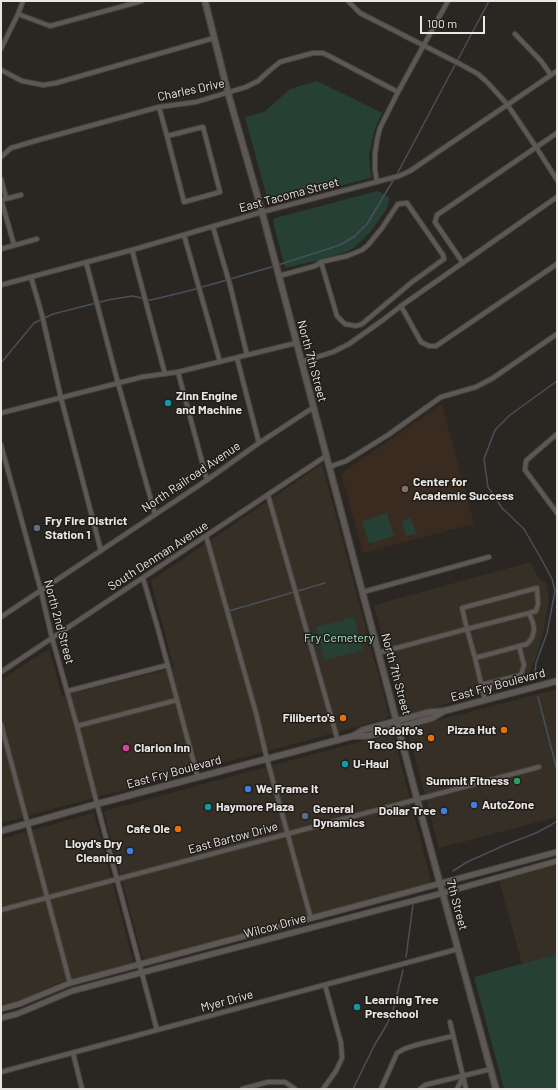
<!DOCTYPE html>
<style>
body{margin:0}
#map{position:relative;width:558px;height:1090px;overflow:hidden;background:#2a2622;font-family:Barlow,sans-serif}
canvas{display:block}
.frame{position:absolute;inset:0;border:2px solid #e9e7e4;pointer-events:none}
.scale{position:absolute;left:420px;top:16px;width:65px;height:18px;box-sizing:border-box;border:2px solid #e9e7e4;border-top:0;padding-left:5px;font-size:12px;line-height:14px;white-space:nowrap;color:#e9e7e4;-webkit-text-stroke:3px #201d19;paint-order:stroke}
</style>
<div id="map">
<canvas width="558" height="1090"></canvas>
<div class="frame"></div>
<div class="scale">100 m</div>
</div>
<script>
const ctx = document.querySelector('canvas').getContext('2d');
ctx.lineJoin = 'round';
function fill(path, color) {
  ctx.fillStyle = color;
  ctx.fill(path, 'evenodd');
}
function toPath(rows) {
  const path = new Path2D();
  for (const r of rows) {
    path.moveTo(r[0], r[1]);
    for (let i = 2; i < r.length; i += 2) path.lineTo(r[i], r[i + 1]);
  }
  return path;
}
function stroke(path, color, width, dash) {
  ctx.strokeStyle = color;
  ctx.lineWidth = width;
  ctx.lineCap = dash ? 'butt' : 'round';
  ctx.setLineDash(dash || []);
  ctx.stroke(path);
}
function write(font, color, halo, rows, align = 'center') {
  ctx.font = font + ' Barlow,sans-serif';
  ctx.lineWidth = 3;
  ctx.setLineDash([]);
  ctx.textBaseline = 'middle';
  ctx.strokeStyle = halo;
  ctx.fillStyle = color;
  for (const [text, x, y, turn = 0] of rows) {
    ctx.save();
    ctx.translate(x, y);
    ctx.rotate((+turn || 0) * Math.PI / 180);
    ctx.textAlign = isNaN(turn) ? turn : align;
    if (halo) ctx.strokeText(text, 0, 0);
    ctx.fillText(text, 0, 0);
    ctx.restore();
  }
}
fill(toPath([
 [322,464,389,715,386,719,1,823,1,680,49,649,62,696,174,668,151,581],
 [531,562,539,579,546,583,549,598,544,630,535,660,528,676,529,681,406,715,402,711,374,605],
 [557,689,557,817,439,848,408,732,413,727],
 [388,734,394,737,431,881,428,883,146,959,142,956,104,813,108,810],
 [94,813,133,961,131,963,63,981,16,1002,1,1006,1,839],
 [557,864,557,954,522,964,499,880]
]), '#362f26');
fill(toPath([
 [442,404,474,524,363,553,342,477,343,472]
]), '#392b1f');
fill(toPath([
 [317,81,382,113,375,128,369,155,370,171,372,177,370,178,279,202,266,194,245,117,264,112,290,89],
 [378,191,390,198,386,210,371,231,355,247,346,252,316,261,285,268,273,221,275,218],
 [387,513,394,536,369,544,362,521],
 [411,518,416,534,406,536,402,521],
 [354,617,363,650,325,660,316,627],
 [557,954,557,1089,504,1089,474,977]
]), '#274035');
stroke(toPath([
 [396,176,489,1],
 [278,265,340,245,355,236,367,224,394,179],
 [1,363,34,323,53,314,108,300,132,296,151,300,192,290,275,266],
 [229,611,325,583],
 [535,675,536,663,547,633,555,591,552,579,543,562,524,529,502,508,488,487,484,459,495,430,510,415,557,381],
 [538,697,557,770],
 [453,871,467,862,505,845,536,833,551,825,557,821],
 [406,957,413,905],
 [353,1089,374,1046,387,1024,393,1011,403,970]
]), '#46515c', 1.5);
const minor = toPath([
 [348,1,360,13,460,64,478,74,487,82,507,104,536,147,557,180],
 [18,14,50,26,142,1],
 [515,34,541,61,551,75],
 [1,49,18,14,23,1],
 [1,70,22,81,43,85,56,83,214,38],
 [159,107,167,136],
 [203,127,220,192,184,202,167,136,203,127],
 [1,157,11,148,42,139,159,107,196,102,246,87,258,81,269,71,280,62,313,53,323,53,333,58,398,92],
 [1,179,6,198],
 [377,182,375,170,375,154,377,140,380,128,398,92,448,1],
 [1,199,14,245],
 [1,200,21,195],
 [213,227,230,285,247,355],
 [184,235,220,362],
 [1,249,37,239],
 [132,250,165,374],
 [86,262,118,383,155,514],
 [463,263,435,222,437,215,557,133],
 [279,276,315,266,321,262,347,256,362,250,368,245,382,228,398,204,407,203,443,255,444,259,412,282,362,324,356,326,345,324,337,316,321,262],
 [31,277,42,315,61,398,101,551],
 [1,285,132,250,262,212,399,176,410,171,557,71],
 [401,306,421,342,429,346,436,346,557,264],
 [237,358,259,443],
 [301,362,333,352,349,344,383,320,401,306,557,197],
 [178,372,207,480],
 [1,413,142,377,178,372,296,343],
 [557,434,528,459,526,461,525,470,557,513],
 [1,445,41,591,52,638,77,726,97,804,157,1030],
 [329,467,346,461,388,435,441,397,476,387,493,378,557,334],
 [268,495,338,741],
 [206,536,256,713,267,759,311,919],
 [143,578,158,629,198,778],
 [363,592,489,557],
 [1,617,207,480,259,443,311,409,314,408],
 [378,653,467,629,529,613,536,611,538,604,537,588,462,608,467,629,475,658,485,700],
 [475,658,527,644,532,638,534,630,533,623,529,613],
 [1,672,326,456],
 [481,685,521,675,524,665,519,646],
 [68,691,168,665],
 [1,724,70,983],
 [77,726,177,700],
 [1,910,539,767],
 [450,1022,466,1089],
 [73,1053,82,1089],
 [1,1072,458,949],
 [242,1089,268,1082,285,1082,295,1089],
 [323,1089,336,1071,342,1058,341,1043,325,985],
 [381,1089,397,1053,404,1049,416,1045,453,1036],
 [420,1089,425,1085,491,1069],
 [457,1089,463,1077]
]);
const tertiary = toPath([
 [1,1009,19,1004,70,983,557,852],
 [1,1018,17,1014,72,991,443,893,557,861]
]);
const secondary = toPath([
 [205,1,228,93,262,212,417,799,496,1089],
 [353,736,363,730,396,721,430,712,444,711,557,681],
 [1,831,97,804,353,736,368,736,432,718,444,711]
]);
stroke(minor, '#46433f', 6);
stroke(tertiary, '#46433f', 7);
stroke(secondary, '#46433f', 8);
stroke(minor, '#5c5954', 4);
stroke(tertiary, '#5c5954', 5);
stroke(secondary, '#5c5954', 5.5);
for (const [x, y, r, color] of [
 [168,403,4,"#0f9aa8"],
 [405,489,4,"#8d6e63"],
 [37,528,4,"#5c6f8a"],
 [343,718,4,"#e8710a"],
 [504,730,4,"#e8710a"],
 [431,738,4,"#e8710a"],
 [126,748,4,"#d1479c"],
 [345,764,4,"#0f9aa8"],
 [517,781,4,"#2e9e5b"],
 [248,789,4,"#3f7fe0"],
 [474,805,4,"#3f7fe0"],
 [208,807,4,"#0f9aa8"],
 [444,811,4,"#3f7fe0"],
 [305,816,4,"#5c6f8a"],
 [178,829,4,"#e8710a"],
 [130,851,4,"#3f7fe0"],
 [357,1007,4,"#0f9aa8"]
]) {
  const dot = new Path2D();
  dot.arc(x, y, r, 0, 2 * Math.PI);
  ctx.fillStyle = color;
  ctx.fill(dot);
  stroke(dot, '#201d19', 1.5);
}
write('12px', '#e9e7e4', '#201d19', [
 ["Charles Drive",191,90,-12],
 ["East Tacoma Street",289,195,-15],
 ["North 7th Street",312,361,75],
 ["North Railroad Avenue",191,477,-34],
 ["South Denman Avenue",158,556,-33],
 ["North 2nd Street",59,622,75],
 ["North 7th Street",396,674,75],
 ["East Fry Boulevard",498,685,-15],
 ["East Fry Boulevard",174,772,-15],
 ["East Bartow Drive",233,838,-15],
 ["7th Street",457,905,75],
 ["Wilcox Drive",275,926,-15],
 ["Myer Drive",227,1001,-15]
]);
write('bold 12px', '#e9e7e4', '#201d19', [
 ["Zinn Engine",176,396],
 ["and Machine",176,410],
 ["Center for",413,482],
 ["Academic Success",413,496],
 ["Fry Fire District",45,521],
 ["Station 1",45,535],
 ["Filiberto's",335,718,"right"],
 ["Pizza Hut",496,730,"right"],
 ["Rodolfo's",423,731,"right"],
 ["Taco Shop",423,745,"right"],
 ["Clarion Inn",134,748],
 ["U-Haul",353,764],
 ["Summit Fitness",509,781,"right"],
 ["We Frame It",256,789],
 ["AutoZone",482,805],
 ["Haymore Plaza",216,807],
 ["General",313,809],
 ["Dynamics",313,823],
 ["Dollar Tree",436,811,"right"],
 ["Cafe Ole",170,829,"right"],
 ["Lloyd's Dry",122,844,"right"],
 ["Cleaning",122,858,"right"],
 ["Learning Tree",365,1000],
 ["Preschool",365,1014]
], 'left');
write('12px', '#a9e7c9', '#201d19', [
 ["Fry Cemetery",339,638]
]);
</script>
